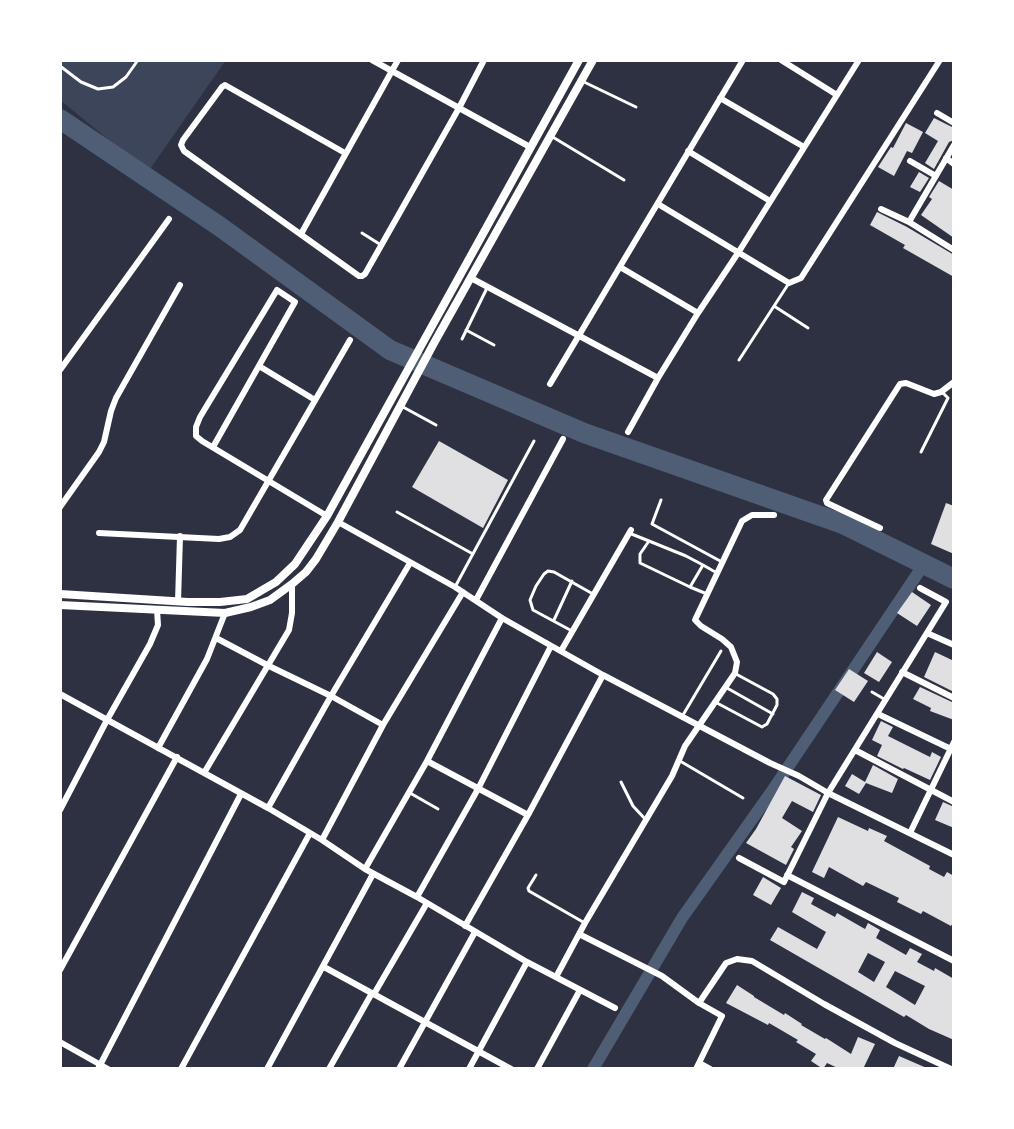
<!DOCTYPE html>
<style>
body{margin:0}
#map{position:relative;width:1014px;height:1129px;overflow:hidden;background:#2d3142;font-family:Lato,sans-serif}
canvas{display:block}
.frame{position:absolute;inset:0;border:62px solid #fff;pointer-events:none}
</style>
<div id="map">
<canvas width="1014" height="1129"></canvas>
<div class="frame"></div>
</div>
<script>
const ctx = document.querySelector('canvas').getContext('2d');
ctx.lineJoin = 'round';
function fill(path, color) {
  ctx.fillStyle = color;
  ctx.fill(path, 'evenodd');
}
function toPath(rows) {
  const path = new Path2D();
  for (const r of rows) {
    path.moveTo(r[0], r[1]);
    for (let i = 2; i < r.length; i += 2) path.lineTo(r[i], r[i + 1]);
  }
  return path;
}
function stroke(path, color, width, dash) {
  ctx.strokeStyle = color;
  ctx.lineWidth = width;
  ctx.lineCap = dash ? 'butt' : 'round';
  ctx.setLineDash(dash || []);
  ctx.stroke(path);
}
fill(toPath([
 [60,60,226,60,148,172,60,100]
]), '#3c4559');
stroke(toPath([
 [593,1069,682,918,772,791,924,564]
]), '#4f5d75', 12);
stroke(toPath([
 [60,119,219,226,390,350,584,433,843,524,954,579]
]), '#4f5d75', 20);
fill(toPath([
 [934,118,954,128,954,140,949,142,934,169,925,163,938,141,925,133],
 [906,123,923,132,912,153,907,151,894,176,878,167,891,147,893,148],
 [919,172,929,178,920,192,910,187],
 [939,181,954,190,954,238,921,215,932,199,929,197],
 [877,212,907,227,954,255,954,277,903,248,905,245,870,225],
 [439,441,508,480,483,528,412,487],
 [946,503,954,506,954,554,931,544],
 [912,592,931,605,917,626,897,613],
 [877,652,892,662,879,682,864,673],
 [935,652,954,661,954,692,924,677],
 [849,669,868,681,854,702,835,690],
 [920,687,954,703,954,720,930,711,931,708,913,699],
 [881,721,893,727,888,736,930,757,932,752,941,757,930,780,904,768,903,769,877,756,882,745,872,740],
 [873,765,898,779,892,793,866,783,859,794,845,786,852,774,865,782],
 [785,776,821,795,813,812,792,801,782,818,802,831,791,847,794,849,786,865,746,843,756,829],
 [943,802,954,807,954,828,935,820],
 [838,817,868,831,869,828,887,836,884,841,930,866,929,869,944,877,947,872,954,876,954,921,951,926,923,911,921,914,897,902,899,898,866,882,863,886,829,867,824,878,812,872],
 [763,877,781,888,771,905,753,895],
 [802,892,814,898,811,904,835,917,837,913,865,929,868,923,880,930,876,938,906,955,910,948,922,954,917,962,934,971,935,968,954,979,954,1040,929,1029,906,1015,904,1017,770,940,778,927,817,949,826,932,792,912],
 [868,953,885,962,874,982,858,972],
 [895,971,925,986,915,1005,886,987],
 [737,985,754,996,754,997,784,1015,785,1013,802,1024,801,1025,825,1039,826,1038,851,1054,858,1037,875,1044,863,1069,840,1069,827,1063,823,1069,811,1061,816,1054,796,1042,798,1040,769,1023,768,1025,726,1003],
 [899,1056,929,1069,893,1069]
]), '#e0e0e3');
stroke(toPath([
 [60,66,81,82,98,89,113,87,126,77,138,60],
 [584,82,636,107],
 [551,136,624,180],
 [362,233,381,245],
 [774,306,808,328],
 [466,330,494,345],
 [462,339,487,288],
 [739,360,789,283],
 [403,407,436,425],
 [921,452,948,398,943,393],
 [661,500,652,524,722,562],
 [397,512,473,554],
 [629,533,649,541,686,556,703,565,690,587,640,563,640,554,649,541],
 [703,565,717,573],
 [455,587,534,441],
 [690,587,707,594],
 [554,620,572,581],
 [572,631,533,610,530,600,536,586,544,574,548,571,554,572,593,594],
 [727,688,773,714],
 [872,692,884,699],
 [717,703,762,727,767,724,777,705,777,699,773,694,736,674],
 [683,715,721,651],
 [680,761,743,798],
 [621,782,633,806,646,820],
 [410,793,438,809],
 [536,875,528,888,529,891,583,922]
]), '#fff', 3);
stroke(toPath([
 [372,60,530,147],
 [781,60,837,95],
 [720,98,804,147],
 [937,113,954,123],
 [688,151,770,201],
 [345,153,225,85,222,87,183,140,181,145,184,151,359,276,362,276,365,274,459,108,484,60],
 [946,158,954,164],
 [910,161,936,176],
 [658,204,789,283,801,278,940,60],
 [881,209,909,222,954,250],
 [909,222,954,145],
 [301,234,398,60],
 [620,267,698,313],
 [471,278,658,378],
 [259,366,315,400],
 [60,370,169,219],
 [550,384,743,60],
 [628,432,658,378,698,313,738,253,859,60],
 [213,447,295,302,277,290,200,417,196,427,196,436,202,441,327,516],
 [60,507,99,452,104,442,111,411,116,398,180,285],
 [338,522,455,587,502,618,603,675,770,763,799,776,828,793,954,855],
 [880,528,827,503,826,500,900,384,906,383,934,394,941,392,954,382],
 [99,533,219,539,230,537,240,530,350,340],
 [476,600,563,439],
 [178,602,180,536],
 [927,633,954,645],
 [216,638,269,666,331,696,383,725],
 [561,651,631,530],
 [902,672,954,698],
 [60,694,268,808,322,840,365,869,417,897,527,962,615,1008],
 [878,714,953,750],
 [158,748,207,659,225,613],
 [855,750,954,802],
 [427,761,528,815],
 [204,773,289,630,292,613,292,584],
 [268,808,331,696,410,563],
 [60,810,107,720,150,644,158,625,157,610],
 [910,833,954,742],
 [322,840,383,725,463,592],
 [739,858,784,882,828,793,946,602,920,588],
 [365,869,427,761,502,618],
 [787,875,954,961],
 [417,897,478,789,551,646],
 [465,926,528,815,603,675],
 [579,934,662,976,699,1003,722,1016,696,1069],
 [324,967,511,1069],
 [60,970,177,757],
 [556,977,585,923,672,776,685,746,735,673,737,662,731,647,722,639,701,626,695,620,742,521,752,515,774,515],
 [374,994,427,903],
 [699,1003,726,963,737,959,752,961,824,1004,895,1043,951,1069],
 [60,1042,108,1069],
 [699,1063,710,1069],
 [98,1069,241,794],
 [181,1069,310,833],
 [267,1069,373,874],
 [329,1069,372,993],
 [399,1069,475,932],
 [469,1069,527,962],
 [537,1069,580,990]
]), '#fff', 6);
stroke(toPath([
 [60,594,188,602,220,602,247,599,276,582,295,564,327,516,579,60],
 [60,605,225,613,251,607,270,600,292,584,306,572,316,559,338,522,434,343,593,60]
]), '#fff', 8);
</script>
